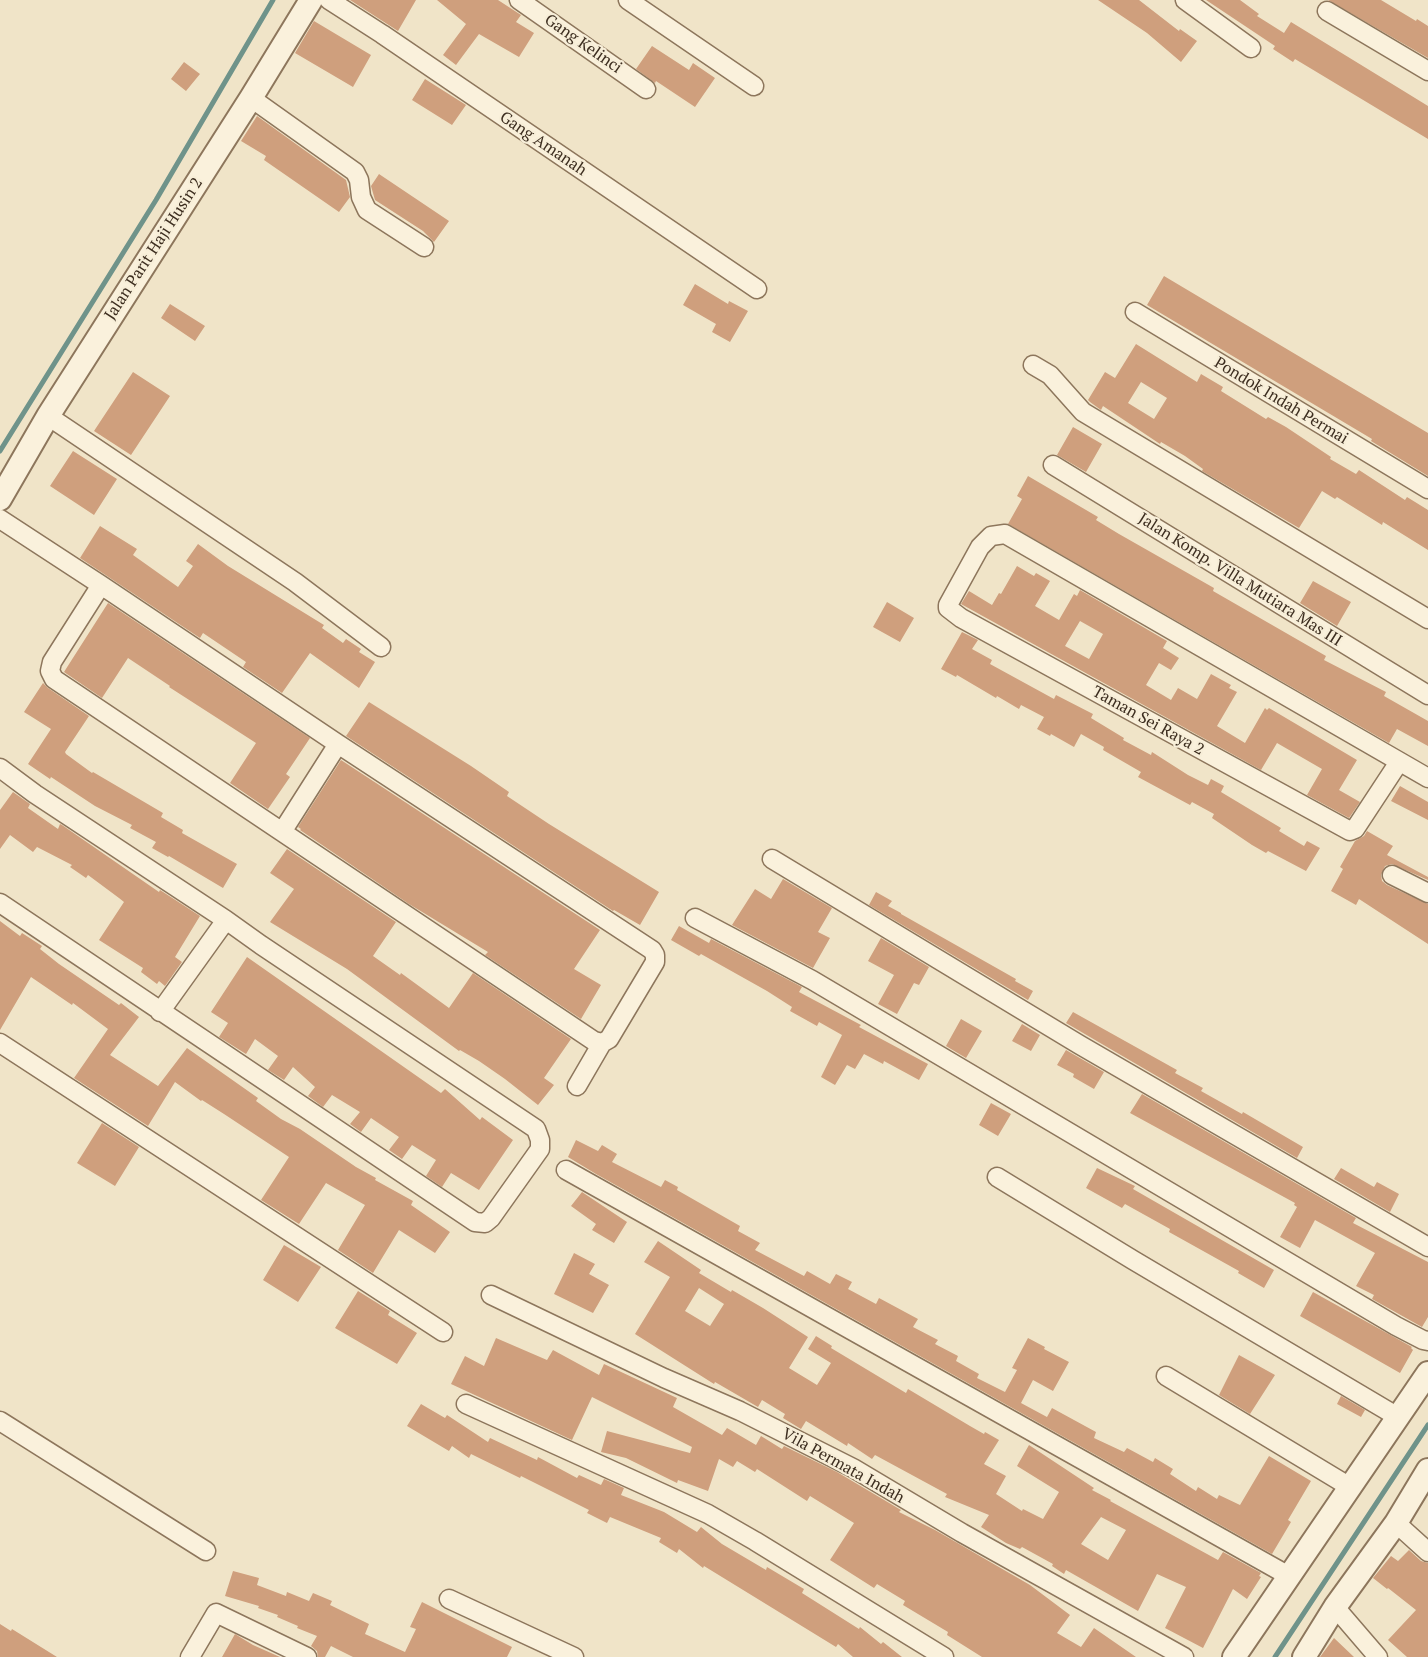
<!DOCTYPE html>
<style>
body{margin:0}
canvas{display:block;background:#f0e4c8}
</style>
<canvas width="1428" height="1657"></canvas>
<script>
const ctx = document.querySelector('canvas').getContext('2d');
ctx.lineJoin = 'round';
function toPath(rows) {
  const path = new Path2D();
  for (const r of rows) {
    path.moveTo(r[0], r[1]);
    for (let i = 2; i < r.length; i += 2) path.lineTo(r[i], r[i + 1]);
  }
  return path;
}
function stroke(path, color, width, dash) {
  ctx.strokeStyle = color;
  ctx.lineWidth = width;
  ctx.lineCap = dash ? 'butt' : 'round';
  ctx.setLineDash(dash || []);
  ctx.stroke(path);
}
function fill(path, color) {
  ctx.fillStyle = color;
  ctx.fill(path, 'evenodd');
}
function write(font, color, halo, rows, align = 'center') {
  ctx.font = font + ' "PT Serif",serif';
  ctx.lineWidth = 4.5;
  ctx.setLineDash([]);
  ctx.textBaseline = 'middle';
  ctx.strokeStyle = halo;
  ctx.fillStyle = color;
  for (const [text, x, y, turn = 0] of rows) {
    ctx.save();
    ctx.translate(x, y);
    ctx.rotate((+turn || 0) * Math.PI / 180);
    ctx.textAlign = isNaN(turn) ? turn : align;
    if (halo) ctx.strokeText(text, 0, 0);
    ctx.fillText(text, 0, 0);
    ctx.restore();
  }
}
stroke(toPath([
 [0,451,156,200,273,0],
 [1275,1657,1428,1425]
]), '#6f938a', 5);
fill(toPath([
 [350,0,416,0,398,31],
 [437,0,498,0,521,15,516,22,534,33,519,57,479,34,456,65,443,55,466,24],
 [1098,0,1139,0,1179,31,1180,29,1197,41,1181,62,1147,33],
 [1206,0,1240,0,1259,14,1257,16,1284,33,1291,22,1402,90,1428,106,1428,139,1295,59,1293,62,1273,49,1275,46],
 [1328,0,1381,0,1416,21,1417,19,1428,26,1428,58],
 [314,21,371,55,353,87,295,53],
 [652,46,689,70,693,63,715,78,695,107,656,81,655,83,636,69],
 [184,62,200,74,186,91,171,79],
 [425,79,466,105,452,125,412,100],
 [257,116,346,180,350,197,339,212,264,160,266,156,241,141],
 [379,174,449,221,434,242,423,231,375,200,371,186],
 [1164,276,1428,433,1428,476,1371,441,1372,439,1147,305],
 [695,284,728,304,729,301,748,311,730,342,712,332,716,324,683,305],
 [170,304,205,326,195,341,161,318],
 [1136,344,1197,382,1201,374,1223,387,1221,391,1266,419,1268,417,1286,427,1331,457,1330,459,1356,474,1359,470,1405,500,1407,497,1428,510,1428,550,1383,522,1382,525,1337,497,1335,499,1322,491,1299,528,1202,471,1203,469,1185,456,1161,442,1160,444,1103,406,1101,410,1090,402,1088,400,1105,372,1115,378],
 [1141,382,1167,398,1154,419,1128,403],
 [133,372,170,396,131,455,94,431],
 [1073,427,1102,444,1086,472,1057,455],
 [73,451,117,479,94,515,50,486],
 [1028,476,1098,517,1096,520,1119,534,1214,588,1213,591,1326,656,1324,660,1386,692,1384,696,1428,721,1428,746,1397,729,1389,743,1008,524,1022,499,1017,496],
 [100,526,137,549,133,555,178,587,193,566,186,561,198,544,228,566,324,625,322,628,343,643,346,639,361,649,359,652,375,662,359,688,310,653,282,693,243,667,246,662,203,633,200,638,80,558],
 [1017,566,1034,576,1036,573,1050,581,1035,606,1059,620,1074,594,1077,596,1080,590,1167,641,1163,648,1179,658,1171,670,1159,663,1146,685,1171,700,1178,688,1197,699,1211,674,1231,685,1229,688,1237,692,1217,726,1245,743,1265,708,1267,710,1269,708,1357,760,1339,790,1360,802,1349,818,1307,795,1322,769,1277,743,1261,770,961,604,969,591,992,605,999,593,1001,594],
 [1080,621,1103,634,1089,659,1065,646],
 [1313,581,1351,602,1337,626,1300,603],
 [887,602,914,618,900,642,873,627],
 [108,603,310,738,286,774,290,777,268,809,230,783,256,743,169,687,170,686,128,658,102,698,64,672],
 [962,632,978,640,972,649,992,660,990,664,1054,699,1056,695,1093,714,1091,718,1124,738,1123,740,1151,755,1152,752,1188,775,1208,785,1211,779,1224,786,1221,792,1281,828,1279,831,1304,846,1307,841,1320,848,1306,871,1268,851,1266,853,1252,845,1212,818,1214,814,1192,802,1190,805,1138,777,1141,772,1103,750,1104,747,1081,734,1074,747,1051,734,1050,736,1037,729,1044,717,1021,705,1019,709,997,696,996,698,957,675,956,677,941,669],
 [43,683,48,688,89,716,65,752,66,754,92,773,93,772,163,813,161,817,183,830,182,833,237,864,223,888,169,856,168,857,152,848,156,842,130,828,132,825,95,806,51,777,50,779,28,764,51,729,24,712],
 [369,702,471,766,509,792,507,796,549,824,659,892,640,925,614,910,613,911,346,736],
 [341,760,600,930,574,969,601,985,581,1019,485,955,488,952,409,904,300,830,301,829,298,827],
 [1400,786,1428,802,1428,820,1391,801],
 [13,792,30,804,28,808,58,829,60,824,62,825,159,892,160,890,200,916,175,957,182,962,165,986,159,981,157,984,141,972,143,968,99,940,124,902,119,898,88,875,86,878,70,867,72,865,37,847,33,852,10,835,0,849,0,810],
 [1367,831,1393,846,1387,855,1428,877,1428,880,1392,864,1385,866,1381,875,1382,881,1387,885,1428,904,1428,944,1359,899,1356,905,1331,891,1343,869,1340,867,1355,841,1364,836],
 [287,849,396,922,373,956,400,975,401,973,449,1008,473,973,571,1039,544,1078,554,1085,538,1105,505,1079,479,1061,460,1050,459,1051,347,969,270,922,294,889,270,873],
 [783,879,832,908,818,932,830,938,813,968,732,925,755,889,771,899],
 [876,892,892,901,888,906,901,913,901,914,1016,979,1015,981,1033,991,1028,1000,869,905],
 [0,921,20,936,22,933,42,946,40,949,59,964,119,1005,121,1003,139,1017,110,1055,158,1086,187,1048,258,1098,256,1101,281,1119,300,1129,356,1167,376,1178,375,1180,413,1201,411,1205,450,1232,435,1253,399,1230,373,1273,338,1250,365,1205,326,1183,299,1224,261,1200,289,1157,224,1114,202,1100,201,1101,175,1082,148,1126,74,1078,108,1029,73,1003,72,1005,31,977,0,1030],
 [679,926,709,943,711,939,802,987,799,992,861,1025,859,1027,928,1064,919,1080,884,1061,883,1064,864,1054,855,1069,847,1065,835,1085,821,1077,842,1035,819,1022,817,1026,790,1011,792,1007,767,991,701,954,699,956,671,940],
 [881,938,929,967,919,985,914,983,897,1014,878,1004,894,975,868,961],
 [247,957,441,1093,445,1089,480,1120,482,1117,513,1140,479,1190,451,1173,442,1187,426,1176,436,1160,412,1145,402,1159,389,1150,399,1137,371,1118,361,1132,350,1124,360,1112,332,1095,323,1107,308,1096,315,1087,293,1067,284,1080,268,1070,278,1056,255,1039,246,1054,219,1037,228,1023,211,1012],
 [1073,1012,1177,1070,1175,1073,1203,1088,1201,1091,1242,1114,1243,1112,1303,1147,1297,1158,1066,1023],
 [961,1019,982,1031,966,1058,946,1046],
 [1022,1024,1040,1035,1031,1051,1012,1041],
 [1066,1050,1104,1072,1094,1089,1073,1077,1074,1074,1057,1065],
 [1142,1094,1356,1218,1353,1223,1428,1262,1428,1317,1422,1327,1372,1299,1374,1295,1356,1286,1375,1253,1315,1220,1300,1248,1280,1237,1297,1207,1294,1205,1295,1203,1130,1113],
 [991,1103,1011,1114,998,1136,979,1125],
 [102,1123,139,1147,115,1186,77,1163],
 [576,1140,598,1151,602,1145,617,1154,612,1162,661,1187,665,1180,678,1187,677,1190,740,1226,738,1231,760,1243,755,1250,804,1276,807,1271,830,1284,836,1274,852,1282,848,1289,876,1304,879,1298,918,1319,913,1327,938,1340,935,1344,958,1356,956,1361,979,1374,977,1378,1005,1392,1017,1370,1012,1368,1028,1338,1045,1347,1044,1349,1069,1362,1053,1391,1033,1380,1021,1403,1047,1417,1052,1408,1096,1432,1094,1438,1124,1452,1127,1448,1153,1462,1155,1458,1173,1469,1170,1474,1196,1491,1198,1487,1217,1499,1219,1495,1240,1505,1269,1456,1311,1481,1288,1520,1291,1522,1272,1554,596,1174,568,1157],
 [1097,1168,1135,1186,1133,1189,1274,1270,1264,1288,1238,1273,1239,1271,1169,1232,1170,1229,1125,1204,1122,1208,1086,1188],
 [1341,1168,1374,1187,1377,1182,1399,1194,1390,1212,1334,1179],
 [582,1192,627,1222,614,1243,592,1230,596,1224,571,1206],
 [658,1241,701,1270,699,1273,731,1292,732,1290,763,1308,808,1337,789,1368,817,1385,831,1363,808,1349,816,1336,832,1346,831,1348,906,1393,908,1389,970,1426,984,1434,985,1432,999,1440,984,1464,1006,1476,996,1494,1022,1511,1023,1509,1043,1519,1059,1492,1017,1466,1029,1445,1094,1488,1092,1490,1111,1500,1110,1501,1218,1560,1223,1552,1261,1573,1259,1576,1261,1577,1247,1599,1233,1589,1203,1648,1165,1628,1186,1587,1157,1574,1138,1611,1066,1570,1064,1574,1052,1566,1053,1564,1022,1547,1020,1549,1006,1543,981,1527,989,1515,945,1497,947,1494,875,1455,872,1459,848,1443,847,1446,806,1421,801,1429,783,1418,785,1414,762,1400,758,1407,715,1382,714,1384,635,1334,670,1277,644,1262],
 [699,1288,724,1304,710,1326,685,1311],
 [1101,1517,1126,1530,1108,1560,1081,1544],
 [284,1245,321,1267,298,1302,263,1280],
 [574,1253,595,1264,589,1274,609,1285,593,1313,554,1294],
 [358,1291,390,1311,388,1315,417,1333,397,1364,335,1328],
 [1313,1292,1412,1347,1411,1348,1413,1350,1400,1373,1300,1316],
 [496,1338,547,1360,553,1350,599,1375,604,1364,677,1398,673,1407,722,1435,727,1428,756,1445,761,1436,782,1449,784,1446,837,1472,901,1510,899,1512,935,1530,1030,1585,1070,1615,1057,1633,1081,1647,1094,1628,1136,1657,982,1657,947,1635,948,1632,903,1605,905,1601,877,1584,874,1588,830,1560,854,1523,810,1496,807,1501,757,1469,755,1472,737,1461,733,1467,719,1459,708,1491,678,1480,677,1483,626,1458,601,1452,607,1431,690,1453,692,1447,592,1397,572,1440,451,1384,465,1356,484,1366],
 [1239,1355,1275,1375,1250,1414,1219,1395],
 [1341,1396,1365,1410,1361,1417,1337,1404],
 [421,1404,445,1418,447,1415,488,1442,490,1438,537,1460,538,1457,577,1478,579,1475,601,1485,604,1479,624,1488,621,1495,664,1512,697,1532,701,1527,722,1544,766,1570,767,1567,804,1589,802,1593,859,1629,860,1627,881,1644,883,1642,902,1657,853,1657,838,1644,836,1647,704,1566,703,1568,679,1549,677,1553,659,1542,661,1538,610,1517,607,1523,587,1513,589,1510,521,1476,520,1478,471,1454,469,1458,452,1446,449,1451,407,1426],
 [1409,1550,1421,1561,1428,1563,1428,1657,1407,1657,1388,1640,1416,1610,1388,1588,1387,1589,1373,1578,1391,1556,1398,1561],
 [233,1571,259,1578,257,1585,286,1596,287,1592,309,1601,313,1593,332,1601,330,1605,369,1624,365,1634,405,1652,416,1629,410,1627,422,1602,512,1647,507,1657,353,1657,331,1646,325,1657,318,1657,317,1651,311,1646,317,1636,297,1628,298,1626,277,1617,278,1615,258,1608,259,1606,225,1596],
 [0,1624,11,1631,12,1629,57,1657,0,1657],
 [235,1634,253,1645,280,1657,222,1657],
 [1334,1638,1354,1657,1320,1657]
]), '#cf9f7d');
const minor = toPath([
 [329,0,382,34,757,289],
 [519,0,646,89],
 [628,0,754,86],
 [1185,0,1251,48],
 [1327,11,1428,71],
 [251,98,355,172,359,180,361,197,367,210,424,247],
 [1135,312,1428,489],
 [1033,365,1050,375,1083,412,1428,619],
 [48,416,295,582,381,647],
 [1053,465,1428,695],
 [0,519,101,585,338,744,652,950,655,955,655,962,609,1039,602,1043,594,1041,54,679,50,671,52,662,101,585],
 [1399,762,1355,829,1350,831,961,618,948,608,948,605,980,547,991,536,1005,534,1428,778],
 [0,768,35,794,226,920,261,945,536,1129,540,1140,540,1149,491,1218,485,1223,475,1222,0,903],
 [282,832,338,744],
 [772,859,1080,1045,1428,1247],
 [1392,875,1428,893],
 [695,918,812,980,1396,1326,1423,1340,1428,1341],
 [160,1012,226,920],
 [0,1043,443,1332],
 [577,1086,602,1043],
 [566,1170,1289,1576],
 [997,1177,1133,1260,1398,1417],
 [491,1295,664,1378,740,1411,853,1468,962,1533,1184,1657],
 [1166,1376,1350,1487],
 [466,1404,708,1514,755,1541,944,1657],
 [0,1421,206,1551],
 [1396,1523,1428,1552],
 [449,1599,574,1657],
 [1335,1607,1378,1657],
 [190,1657,216,1613,307,1657]
]);
const tertiary = toPath([
 [0,499,48,416,251,98,311,0],
 [1234,1657,1428,1373],
 [1304,1657,1335,1607,1396,1523,1428,1470]
]);
stroke(minor, '#8d765c', 21);
stroke(tertiary, '#8d765c', 26);
stroke(minor, '#faf1dc', 18);
stroke(tertiary, '#faf1dc', 22);
write('16px', '#3d2e20', '#f7eed8', [
 ["Gang Kelinci",583,44,35],
 ["Gang Amanah",543,144,34],
 ["Jalan Parit Haji Husin 2",154,249,-57],
 ["Pondok Indah Permai",1281,401,31],
 ["Jalan Komp. Villa Mutiara Mas III",1240,580,32],
 ["Taman Sei Raya 2",1148,721,29],
 ["Vila Permata Indah",843,1466,29]
]);
</script>
